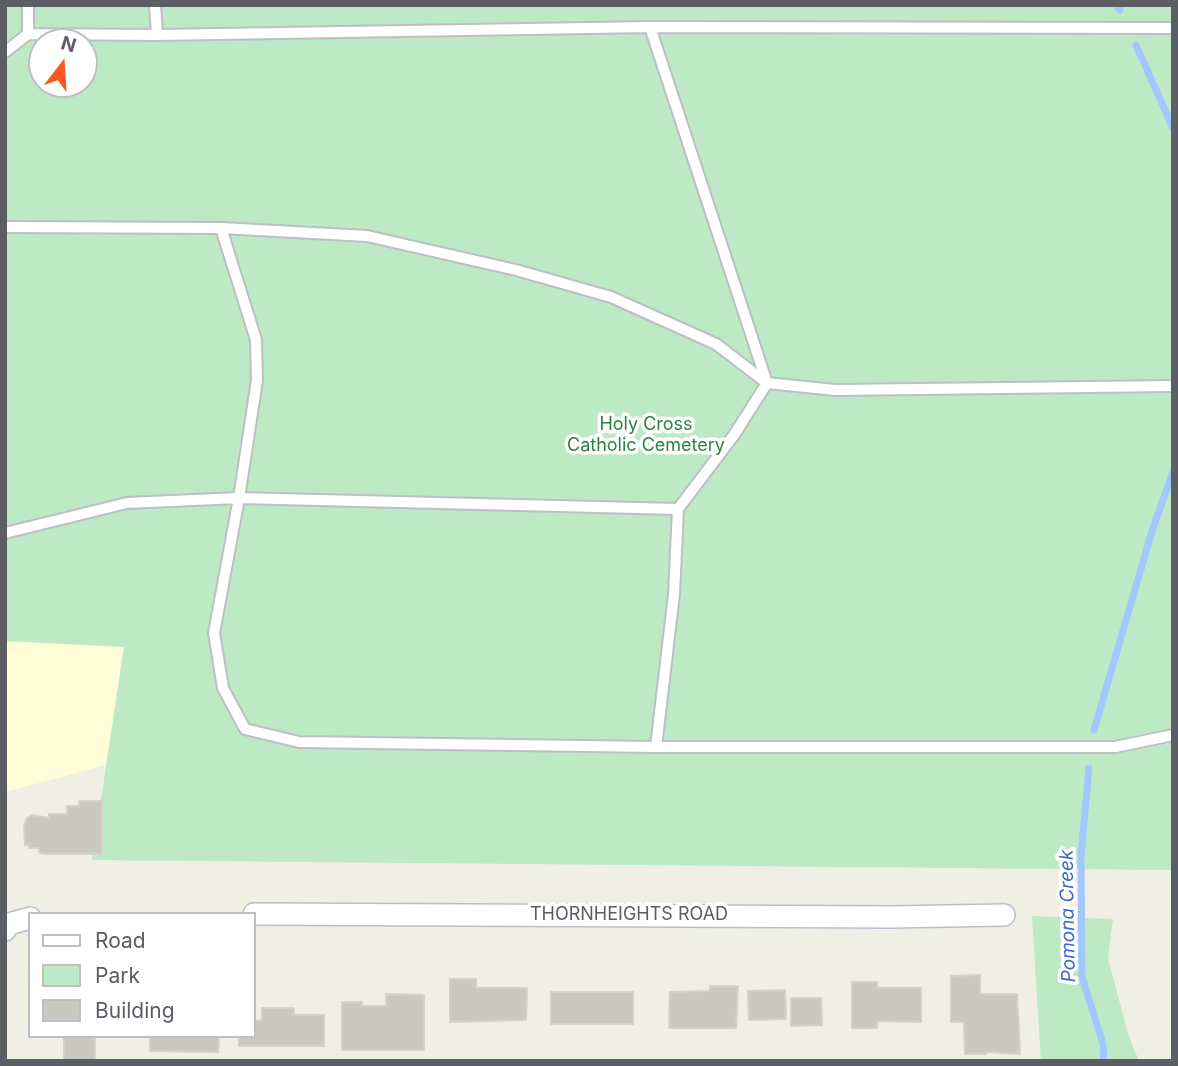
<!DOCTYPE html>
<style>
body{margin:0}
#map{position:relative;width:1178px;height:1066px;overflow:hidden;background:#efefe3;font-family:Inter,sans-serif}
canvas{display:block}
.frame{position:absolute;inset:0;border:7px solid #5b5e65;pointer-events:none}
.legend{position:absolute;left:28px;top:912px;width:228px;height:126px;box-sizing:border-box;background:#fff;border:2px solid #bdbfc1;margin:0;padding:9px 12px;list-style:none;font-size:21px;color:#5b5e65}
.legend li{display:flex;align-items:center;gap:14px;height:35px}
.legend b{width:35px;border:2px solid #bdbfc1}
.north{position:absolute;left:28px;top:28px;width:70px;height:70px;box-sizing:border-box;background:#fff;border:2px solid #bdbfc1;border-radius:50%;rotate:17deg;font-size:19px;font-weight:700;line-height:28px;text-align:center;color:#5b5e65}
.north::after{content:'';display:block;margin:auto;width:24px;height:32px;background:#f95620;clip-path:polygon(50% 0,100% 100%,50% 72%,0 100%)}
</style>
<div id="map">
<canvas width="1178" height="1066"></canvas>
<div class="frame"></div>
<ul class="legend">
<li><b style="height:9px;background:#fff"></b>Road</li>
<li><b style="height:19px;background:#bde9c5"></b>Park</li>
<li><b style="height:19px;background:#cac9c0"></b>Building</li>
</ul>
<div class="north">N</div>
</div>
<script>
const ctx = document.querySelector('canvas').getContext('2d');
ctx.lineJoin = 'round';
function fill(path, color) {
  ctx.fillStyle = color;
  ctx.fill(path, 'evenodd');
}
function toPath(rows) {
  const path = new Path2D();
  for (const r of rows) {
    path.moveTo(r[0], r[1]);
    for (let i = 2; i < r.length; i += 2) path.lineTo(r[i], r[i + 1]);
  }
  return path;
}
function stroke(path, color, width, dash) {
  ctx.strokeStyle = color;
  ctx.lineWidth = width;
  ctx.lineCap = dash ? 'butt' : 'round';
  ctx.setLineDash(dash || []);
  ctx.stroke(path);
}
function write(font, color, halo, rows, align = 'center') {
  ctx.font = font + ' Inter,sans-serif';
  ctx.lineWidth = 7;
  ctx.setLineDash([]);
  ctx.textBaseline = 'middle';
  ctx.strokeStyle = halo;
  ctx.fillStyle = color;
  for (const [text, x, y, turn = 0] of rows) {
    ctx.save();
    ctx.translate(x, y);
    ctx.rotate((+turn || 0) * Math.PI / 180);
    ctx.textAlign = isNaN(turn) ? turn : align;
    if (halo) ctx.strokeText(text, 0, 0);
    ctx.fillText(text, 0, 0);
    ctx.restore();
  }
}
fill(toPath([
 [5,641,124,646,106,765,5,792]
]), '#fffdd8');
fill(toPath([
 [5,5,1173,5,1173,870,92,860,124,647,5,641],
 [42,42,84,42,84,84,42,84],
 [1032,916,1113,919,1108,958,1128,1034,1139,1061,1041,1061]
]), '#bde9c5');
stroke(toPath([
 [1116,5,1120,10],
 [1136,45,1173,128],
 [1094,730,1153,528,1173,472],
 [1089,768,1081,856,1082,977,1103,1044,1104,1061]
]), '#a3c8ff', 7);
const building = toPath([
 [79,801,102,801,102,854,49,854,39,853,39,848,29,848,29,844,25,845,24,826,27,818,32,815,49,818,49,814,67,814,67,806,79,806,79,801],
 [980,975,980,994,1017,994,1020,1054,986,1052,986,1054,965,1054,964,1022,951,1022,951,976,980,975],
 [450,979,476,979,476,988,527,988,526,1020,450,1022,450,979],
 [852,982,877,982,877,988,921,988,921,1022,877,1021,877,1028,852,1028,852,982],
 [710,986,738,986,736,1028,669,1028,670,992,710,991,710,986],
 [785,990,786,1019,749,1020,748,991,785,990],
 [551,992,633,992,633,1024,551,1024,551,992],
 [386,994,424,995,424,1050,342,1050,342,1002,362,1002,362,1006,386,1006,386,994],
 [791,998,821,998,822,1025,791,1026,791,998],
 [262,1008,294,1008,294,1015,324,1015,324,1046,239,1046,239,1036,254,1036,254,1021,262,1020,262,1008],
 [64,1036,95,1036,95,1061,64,1061,64,1036],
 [150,1036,219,1036,218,1052,150,1051,150,1036]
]);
fill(building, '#cac9c0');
stroke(building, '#d5d2c1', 2);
const lane = toPath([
 [155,5,157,35],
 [650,27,767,383,734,435,678,509,674,594,656,747],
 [28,34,28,5],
 [5,52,28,34,157,35,650,27,1173,28],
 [5,227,221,228,367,236,516,270,611,297,716,344,767,383,835,390,1173,386],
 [221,228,256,340,257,380,239,498,214,633,223,688,245,729,299,742,656,747,1115,747,1173,735],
 [5,533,127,503,239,498,678,509]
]);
const street = toPath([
 [254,914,891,917,1004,915],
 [5,930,9,924,30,918]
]);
stroke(lane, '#bdbfc6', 14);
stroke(street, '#bdbfc6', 24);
stroke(lane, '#fff', 10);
stroke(street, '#fff', 21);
write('18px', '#2c833f', '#fff', [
 ["Holy Cross",646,425],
 ["Catholic Cemetery",646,446]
]);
write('18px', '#5b5e65', '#fff', [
 ["THORNHEIGHTS ROAD",629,915]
]);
write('italic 19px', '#3b69ce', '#fff', [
 ["Pomona Creek",1068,916,-91]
]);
</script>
